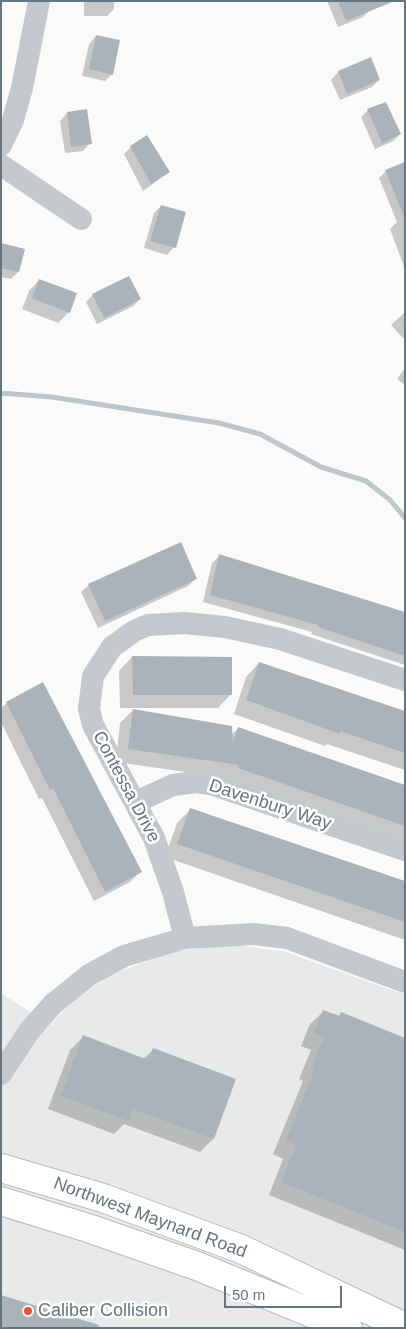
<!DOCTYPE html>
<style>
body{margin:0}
#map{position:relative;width:406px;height:1329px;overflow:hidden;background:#fafaf8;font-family:Helvetica,sans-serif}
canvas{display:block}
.frame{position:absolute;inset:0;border:2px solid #657683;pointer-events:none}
.scale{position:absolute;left:224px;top:1286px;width:118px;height:22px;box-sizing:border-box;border:2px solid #657683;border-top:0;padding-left:6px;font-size:15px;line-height:18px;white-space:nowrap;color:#657683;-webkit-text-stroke:4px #fff;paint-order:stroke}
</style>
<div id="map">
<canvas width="406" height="1329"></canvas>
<div class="frame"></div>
<div class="scale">50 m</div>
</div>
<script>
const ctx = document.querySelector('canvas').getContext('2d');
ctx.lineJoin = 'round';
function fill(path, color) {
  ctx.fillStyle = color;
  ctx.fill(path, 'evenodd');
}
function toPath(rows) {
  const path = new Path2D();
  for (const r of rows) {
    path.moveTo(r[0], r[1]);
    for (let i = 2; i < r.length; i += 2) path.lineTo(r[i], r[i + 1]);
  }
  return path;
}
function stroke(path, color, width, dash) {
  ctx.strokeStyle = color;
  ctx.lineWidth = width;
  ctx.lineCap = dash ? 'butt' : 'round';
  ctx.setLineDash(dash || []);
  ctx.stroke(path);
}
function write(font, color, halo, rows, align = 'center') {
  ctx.font = font + ' Helvetica,sans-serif';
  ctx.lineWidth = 5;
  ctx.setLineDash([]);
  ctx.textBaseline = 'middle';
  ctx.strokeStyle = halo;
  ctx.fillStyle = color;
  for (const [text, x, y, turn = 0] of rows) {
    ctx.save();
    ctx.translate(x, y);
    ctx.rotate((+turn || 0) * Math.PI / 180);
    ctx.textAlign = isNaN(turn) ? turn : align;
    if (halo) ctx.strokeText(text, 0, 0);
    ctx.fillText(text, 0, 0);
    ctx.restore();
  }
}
fill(toPath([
 [224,944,283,951,405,995,405,1328,1,1328,1,993,26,1009,47,1028,74,1000,111,975,168,953]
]), '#e8e9e9');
fill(toPath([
 [84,1,114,1,114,9,107,16,84,16],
 [327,1,366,1,370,10,363,17,338,27],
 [96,36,112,74,105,81,82,76,89,44],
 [370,59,379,80,372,87,340,100,331,80,338,72],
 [368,110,400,134,393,141,375,149,361,117],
 [67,113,90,143,83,151,65,153,60,121],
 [131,147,169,172,143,191,124,154],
 [405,163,405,269,390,229,397,222,379,178,386,171],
 [161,206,174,247,167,255,144,248,154,213],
 [1,244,18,272,11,279,1,277],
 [39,280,69,312,58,323,22,309,29,291],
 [93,295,140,299,133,306,97,324,86,302],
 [405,312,405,337,403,338,391,325],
 [405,368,405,385,397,379],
 [220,556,405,613,405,665,311,634,312,632,203,602,212,563],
 [195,579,188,586,98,628,81,592,89,585],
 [132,657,231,694,218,708,120,708,119,671],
 [259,663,405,713,405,770,327,744,325,746,234,714,246,677],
 [7,703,140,872,130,882,94,901,42,798,39,799,1,722,1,708],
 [133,710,231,735,238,729,405,786,405,843,227,778,116,762,120,723],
 [190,810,405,882,405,940,165,857,177,823],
 [324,1011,338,1017,341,1013,405,1039,405,1250,269,1195,283,1159,273,1154,303,1081,299,1079,311,1050,301,1046,310,1024],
 [83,1037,143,1059,154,1049,213,1139,200,1152,124,1124,114,1134,48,1109,70,1050]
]), '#0003');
stroke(toPath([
 [1,393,52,397,219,423,260,434,321,467,366,481,390,500,405,518]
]), '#bbc7cb', 5);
fill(toPath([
 [338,1,392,1,392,2,346,21],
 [96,35,120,40,113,75,89,69],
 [371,57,380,80,347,94,338,71],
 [386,102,401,134,382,143,367,109],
 [87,109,92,144,71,147,67,112],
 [147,135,170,172,151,184,130,146],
 [405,162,405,217,404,217,385,170],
 [161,205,186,212,176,248,150,241],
 [1,243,25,249,19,272,1,268],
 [129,276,141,299,104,318,92,294],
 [39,279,77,293,70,313,32,298],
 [181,542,197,579,105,621,88,584],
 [219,554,405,612,405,656,318,627,318,625,210,595],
 [132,656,232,657,232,695,133,695],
 [259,662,405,711,405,753,340,731,340,734,246,700],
 [43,682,142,872,105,892,53,788,50,790,6,702],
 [133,709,232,726,233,742,238,727,405,785,405,826,238,768,239,765,128,749],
 [190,808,405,881,405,922,177,844],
 [323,1010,340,1016,341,1012,405,1038,405,1232,281,1182,296,1145,286,1141,315,1068,312,1066,324,1037,314,1033],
 [83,1035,148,1060,153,1048,236,1079,214,1139,133,1109,129,1121,61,1096],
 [1,1295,99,1325,99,1328,1,1328]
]), '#aab3b9');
const major = toPath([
 [1,1168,103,1198,241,1249,405,1327],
 [1,1201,91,1229,197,1266,348,1328]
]);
stroke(major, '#b5babe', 30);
stroke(toPath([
 [1,145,13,120,22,88,39,1],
 [1,165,81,219],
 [136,802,173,785,196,782,211,784,405,850],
 [185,938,173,892,154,838,93,725,89,709,93,676,112,647,134,631,148,625,184,623,225,627,280,639,405,680],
 [1,1074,30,1030,53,1004,89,975,124,956,185,938,254,934,287,938,405,982]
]), '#c3c8cc', 22);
stroke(major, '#fff', 28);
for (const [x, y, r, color] of [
 [28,1311,5,"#e4572e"]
]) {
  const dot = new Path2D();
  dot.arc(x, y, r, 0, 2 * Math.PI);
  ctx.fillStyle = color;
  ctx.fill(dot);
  stroke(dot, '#fff', 2);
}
write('18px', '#657683', '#fff', [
 ["Contessa Drive",126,787,62],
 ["Davenbury Way",270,805,18],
 ["Northwest Maynard Road",150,1218,20]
]);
write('18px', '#657683', '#fff', [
 ["Caliber Collision",38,1311]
], 'left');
</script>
